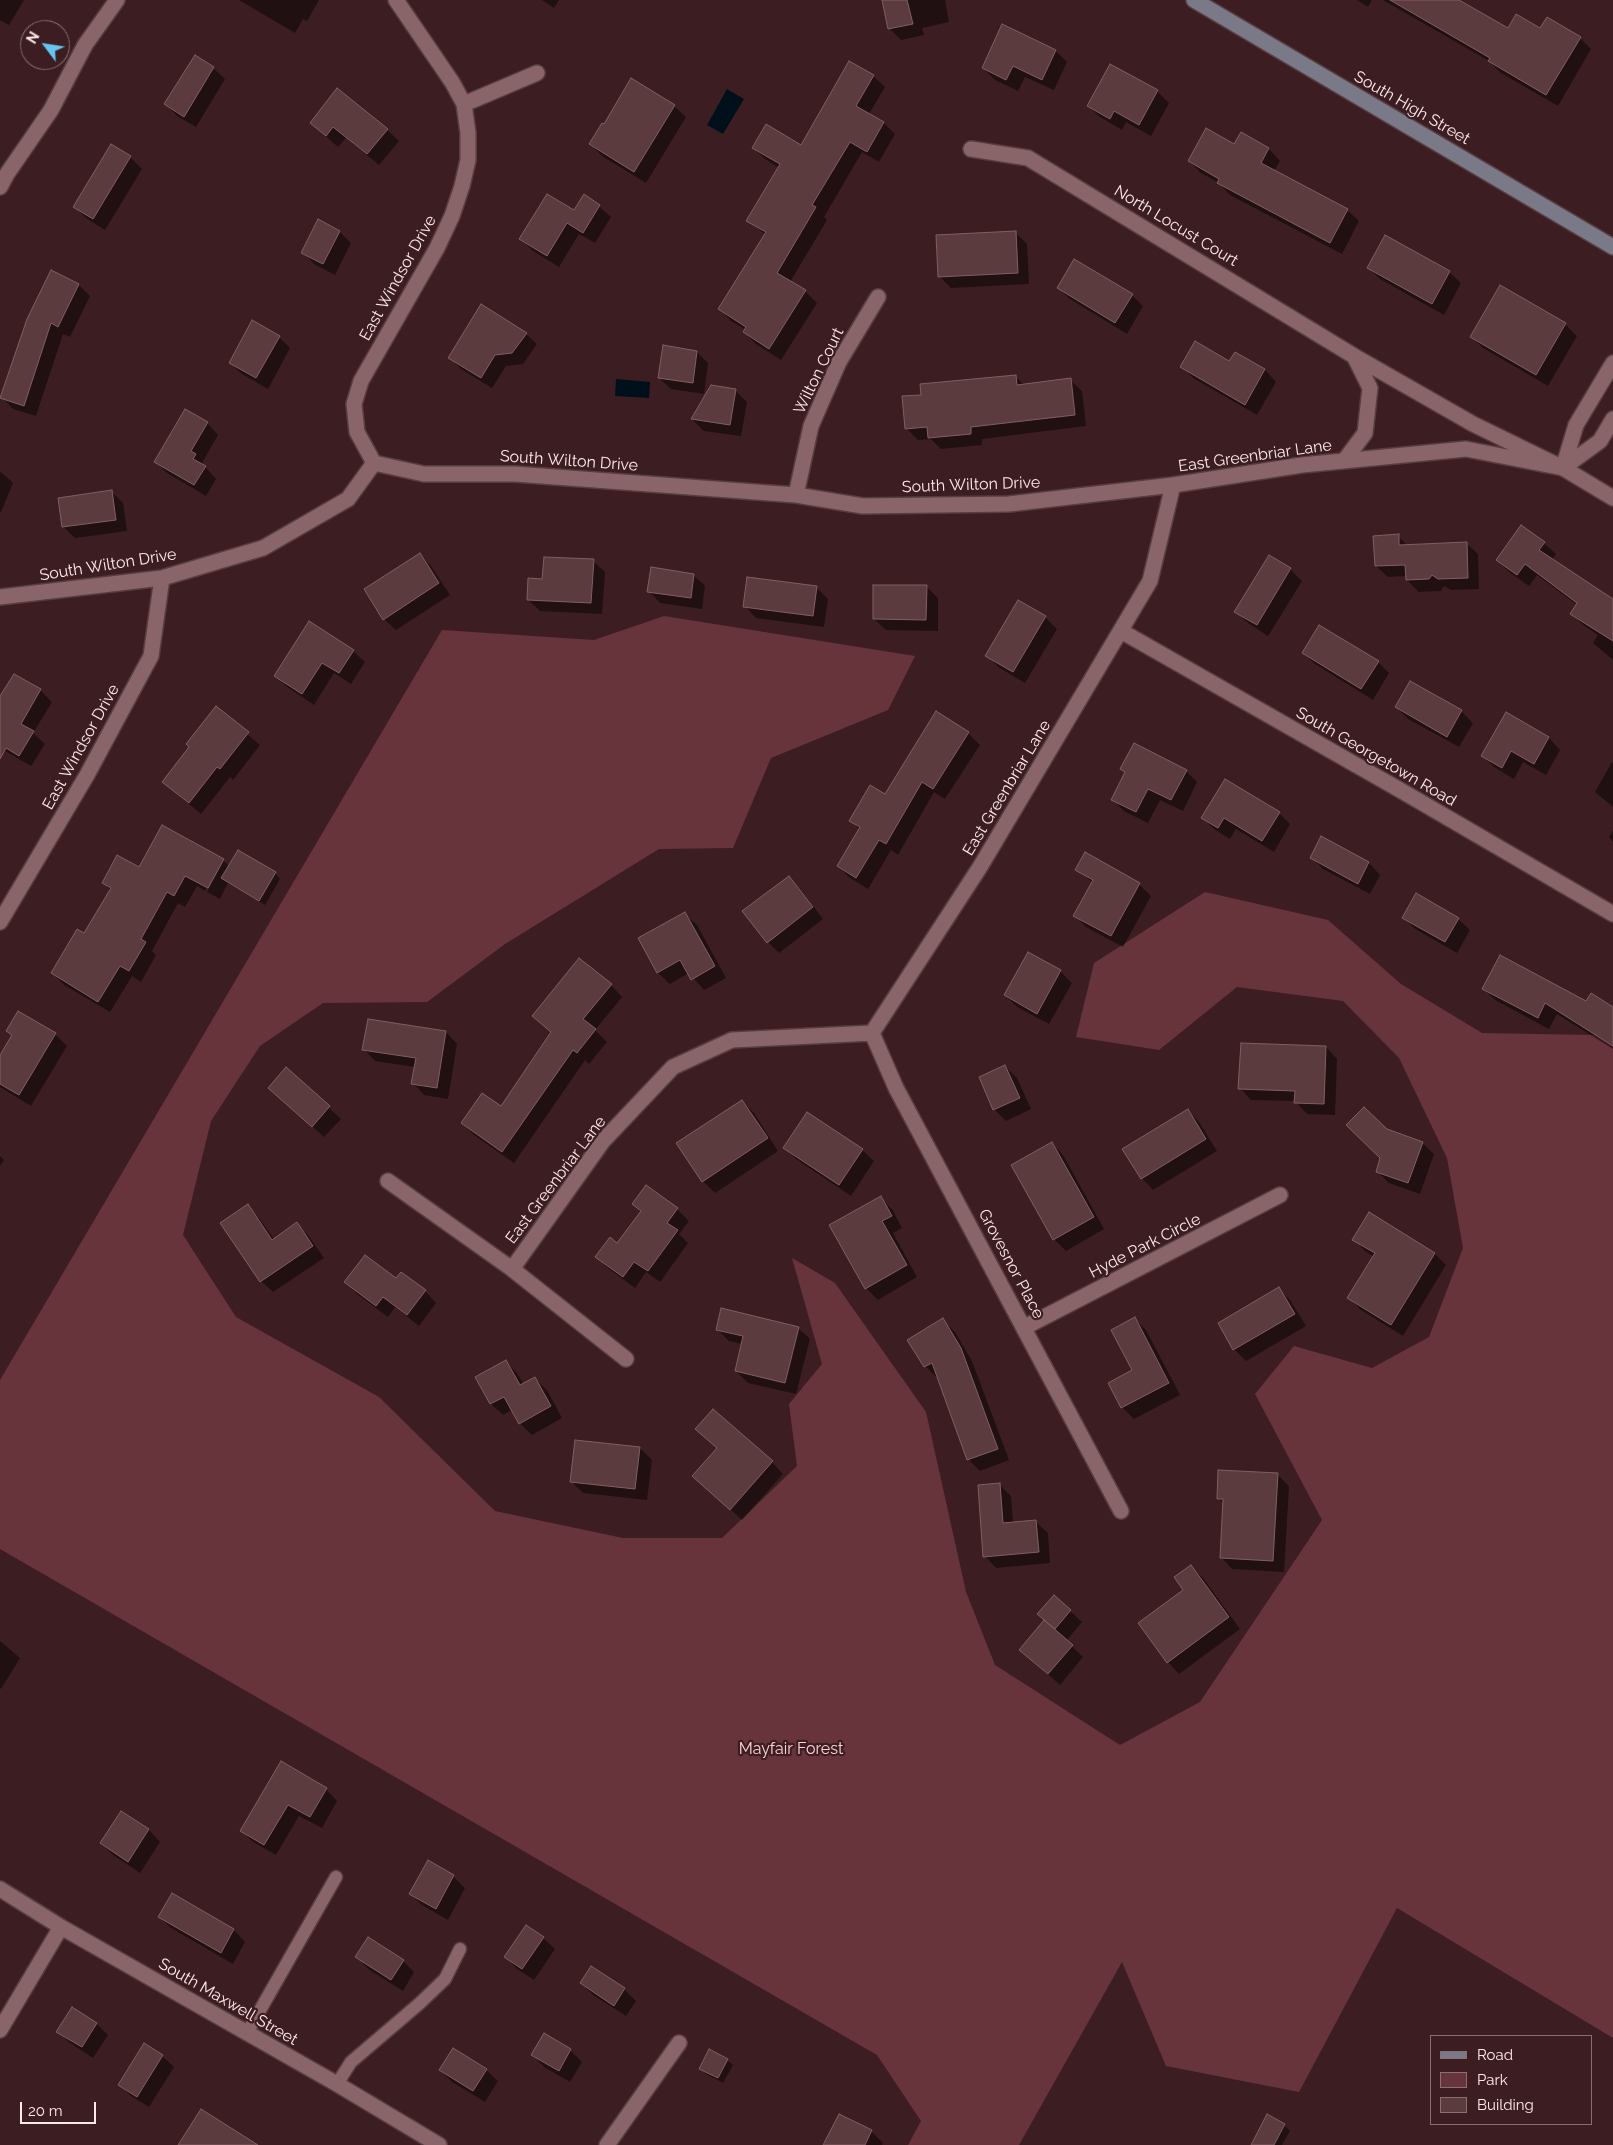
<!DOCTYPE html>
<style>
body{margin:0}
#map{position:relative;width:1613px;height:2145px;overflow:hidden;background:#3c1e22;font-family:Raleway,sans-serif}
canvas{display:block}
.legend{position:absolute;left:1430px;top:2035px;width:162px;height:90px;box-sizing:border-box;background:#3c1e22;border:1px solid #8a6f72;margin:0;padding:6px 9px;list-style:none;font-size:15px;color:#ffe9eb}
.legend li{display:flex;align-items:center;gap:10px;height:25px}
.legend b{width:25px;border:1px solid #8a6f72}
.north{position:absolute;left:20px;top:20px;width:50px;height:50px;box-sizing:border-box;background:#3c1e22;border:1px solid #8a6f72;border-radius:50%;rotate:301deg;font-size:14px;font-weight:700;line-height:20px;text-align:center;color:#ffe9eb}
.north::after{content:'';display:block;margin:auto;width:18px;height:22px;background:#65c5ef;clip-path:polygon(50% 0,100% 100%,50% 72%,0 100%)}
.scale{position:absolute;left:20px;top:2102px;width:76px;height:22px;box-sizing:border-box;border:2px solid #ffe9eb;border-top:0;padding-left:6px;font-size:15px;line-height:18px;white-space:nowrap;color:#ffe9eb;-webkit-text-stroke:4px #3c1e22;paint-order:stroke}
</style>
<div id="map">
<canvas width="1613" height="2145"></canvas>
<ul class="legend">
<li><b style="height:6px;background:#797987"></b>Road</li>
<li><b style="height:14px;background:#68343c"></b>Park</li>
<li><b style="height:14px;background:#5c3b3f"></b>Building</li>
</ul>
<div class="north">N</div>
<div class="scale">20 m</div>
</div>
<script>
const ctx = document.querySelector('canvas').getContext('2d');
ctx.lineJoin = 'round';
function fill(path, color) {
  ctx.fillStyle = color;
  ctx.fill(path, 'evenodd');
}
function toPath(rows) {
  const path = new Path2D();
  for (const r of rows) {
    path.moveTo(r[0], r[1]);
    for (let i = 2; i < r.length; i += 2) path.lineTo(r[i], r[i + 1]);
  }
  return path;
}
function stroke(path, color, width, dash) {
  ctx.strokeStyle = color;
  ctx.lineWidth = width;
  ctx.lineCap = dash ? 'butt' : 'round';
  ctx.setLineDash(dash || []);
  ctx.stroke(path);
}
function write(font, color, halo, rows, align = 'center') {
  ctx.font = font + ' Raleway,sans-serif';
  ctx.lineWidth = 4.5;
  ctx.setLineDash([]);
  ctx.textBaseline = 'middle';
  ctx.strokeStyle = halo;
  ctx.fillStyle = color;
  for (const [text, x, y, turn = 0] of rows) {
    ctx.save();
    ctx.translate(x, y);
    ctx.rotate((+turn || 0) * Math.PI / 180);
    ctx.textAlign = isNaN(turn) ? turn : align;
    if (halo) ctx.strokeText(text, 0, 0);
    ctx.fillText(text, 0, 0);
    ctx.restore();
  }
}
fill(toPath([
 [664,616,915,656,888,710,771,758,733,848,659,849,505,944,427,1002,323,1003,260,1046,211,1121,183,1235,236,1317,379,1397,495,1511,623,1538,722,1538,797,1466,789,1404,822,1364,792,1258,835,1283,926,1412,966,1592,995,1665,1120,1745,1200,1702,1322,1520,1255,1394,1294,1346,1372,1368,1429,1337,1463,1248,1447,1158,1399,1058,1343,1001,1237,987,1159,1050,1076,1037,1094,963,1205,892,1328,920,1401,984,1482,1033,1596,1035,1613,1026,1613,2038,1397,1908,1299,2092,1166,2066,1122,1962,1019,2145,908,2145,921,2121,877,2055,0,1549,0,1380,442,630,594,640]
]), '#68343c');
fill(toPath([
 [727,89,744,99,723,134,707,125],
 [616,379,650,382,649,398,615,396]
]), '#00101a');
fill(toPath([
 [0,0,24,0,9,25,0,20],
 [239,0,319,0,307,21,303,19,295,33],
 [542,0,559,0,554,8],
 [884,0,945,0,949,22,922,28,924,35,901,40,890,29],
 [1357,0,1372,0,1368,7],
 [1383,0,1457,0,1508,29,1540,30,1580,38,1591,49,1558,106,1501,73,1489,61],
 [1056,51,1067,62,1054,90,1025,77,1018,91,995,80,983,68],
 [213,68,225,79,196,127,177,116,166,104],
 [873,76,885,87,869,114,884,123,895,134,879,162,862,152,824,217,827,220,790,282,805,291,817,303,781,360,756,344,744,332,746,330,731,321,720,309,766,235,748,220,779,168,765,159,753,148,802,147],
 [1157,91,1169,103,1151,136,1126,122,1122,130,1100,117,1088,106],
 [674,106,686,117,646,183,602,156,590,144,605,126],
 [311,123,387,130,399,141,379,165,346,138,338,147],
 [1242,134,1269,149,1280,161,1274,171,1347,210,1359,221,1342,254,1230,195,1219,183,1201,173,1189,161,1235,146],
 [111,146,130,157,142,169,105,230,86,218,75,207],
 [599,206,611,217,595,243,579,234,559,267,533,251,521,239,575,212],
 [319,221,340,232,351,243,335,275,314,264,303,252],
 [1015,232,1027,244,1029,284,951,288,939,276],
 [1368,267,1449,272,1461,283,1444,315,1380,279],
 [79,285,90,296,70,337,63,334,36,416,13,409,2,397,28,319],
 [1500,287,1565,324,1577,336,1548,386,1483,348,1472,337],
 [1058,288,1132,295,1143,306,1127,334,1070,299],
 [526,334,537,344,523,364,506,366,492,388,461,369,450,358],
 [279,337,290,348,268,389,242,374,230,363],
 [697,352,708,363,704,394,671,389,659,378],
 [1235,353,1265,370,1276,382,1257,415,1193,378,1182,366,1230,363],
 [1015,376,1024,385,1070,380,1082,391,1086,426,982,439,982,445,941,449,931,439,918,440,906,428,922,396],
 [712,386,735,390,747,402,741,436,704,431,692,419],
 [207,423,218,435,202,463,216,479,206,496,167,473,156,462],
 [0,471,13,483,1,512,0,512],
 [111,491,123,503,127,531,75,538,64,527],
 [1398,536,1408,546,1466,543,1478,554,1479,589,1451,590,1444,586,1441,591,1419,592,1407,580,1407,576,1388,577,1376,566],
 [1544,543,1556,554,1552,560,1613,600,1613,660,1593,643,1598,635,1583,625,1572,614,1577,605,1537,575,1529,586,1509,572,1497,560],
 [420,555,431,566,450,595,396,630,384,619],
 [593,561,605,572,602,614,540,611,528,600],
 [1290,569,1302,581,1268,636,1248,623,1236,612],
 [693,575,705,586,702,609,660,603,649,591],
 [816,587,828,599,824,627,756,618,745,606],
 [927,587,938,598,938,631,886,630,874,619],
 [1045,617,1057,629,1025,683,998,667,987,655],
 [353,651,365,662,351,684,334,673,314,705,287,687,276,676],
 [1303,653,1378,662,1389,673,1373,700,1315,664],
 [1410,682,1461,711,1473,723,1459,747,1408,719,1396,707],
 [40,690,52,702,33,733,45,744,31,766,0,748,0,699],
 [216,708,260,745,233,780,230,777,201,814,163,782,191,747],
 [1506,714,1549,738,1560,750,1546,775,1523,762,1514,779,1494,767,1483,756],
 [968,733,980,745,945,799,934,792,898,855,891,850,868,889,850,878,838,866,860,830,851,820],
 [1612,762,1613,763,1613,807,1595,792],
 [1122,769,1186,771,1197,782,1183,811,1160,800,1148,823,1124,811,1112,799,1126,773],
 [1279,813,1290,824,1274,852,1236,829,1230,839,1214,829,1203,818],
 [1613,830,1613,842,1609,837],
 [1322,838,1369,863,1380,875,1370,894,1323,869,1311,857],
 [1085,854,1139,884,1151,896,1123,947,1086,927,1075,915,1093,883,1077,869],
 [223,860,230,867,275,873,280,879,265,905,228,883,220,899,207,892,223,862,220,862,205,891,197,886,185,907,178,903,152,951,156,955,141,982,132,976,110,1012,64,985,53,973,84,935,111,891,104,883,139,868],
 [788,877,800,889,823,919,779,953,768,942],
 [685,914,697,925,726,978,704,990,689,973,670,984,658,973,640,939],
 [1404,918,1458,919,1470,930,1457,953,1415,929],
 [1028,954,1060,971,1072,983,1049,1024,1017,1007,1005,995],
 [611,985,622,997,595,1030,607,1042,589,1064,585,1060,514,1163,474,1135,462,1123,501,1107,552,1033,534,1016],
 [1484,989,1587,1002,1613,1008,1613,1049,1557,1014,1549,1029,1495,1000],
 [7,1031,55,1034,67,1046,31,1106,0,1087,0,1058,13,1036],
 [446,1032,457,1044,448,1099,424,1095,413,1083,415,1067,375,1061,364,1049],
 [1326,1047,1337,1059,1335,1115,1307,1114,1295,1101,1251,1100,1240,1088],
 [1005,1066,1017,1078,1031,1109,1006,1121,994,1109,980,1078],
 [286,1069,341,1119,324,1137,270,1088],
 [742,1101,754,1113,778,1151,715,1193,703,1181],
 [1188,1110,1199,1122,1217,1151,1153,1190,1142,1178],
 [1386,1130,1422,1143,1434,1154,1420,1194,1389,1183,1377,1171],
 [1052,1143,1063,1155,1104,1229,1066,1251,1054,1239,1013,1165],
 [785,1148,862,1150,874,1161,851,1196,796,1159],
 [0,1156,4,1160,0,1166],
 [880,1198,892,1209,902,1228,893,1233,917,1277,878,1300,866,1288],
 [633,1204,677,1209,689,1221,679,1234,688,1243,660,1282,646,1272,635,1288,609,1269,597,1257,618,1245,641,1212],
 [248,1206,259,1218,274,1239,297,1224,308,1235,324,1258,273,1292,261,1281],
 [1369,1214,1435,1254,1446,1265,1403,1336,1361,1310,1349,1298,1374,1257,1365,1251,1354,1239],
 [396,1279,425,1291,436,1303,419,1326,395,1307,388,1317,357,1294,346,1282],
 [1279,1289,1290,1300,1306,1326,1246,1361,1234,1349],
 [1135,1319,1146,1330,1180,1395,1134,1419,1122,1407,1134,1371],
 [943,1320,955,1332,972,1361,1009,1460,980,1471,968,1459,938,1377,937,1378,925,1366],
 [798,1328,810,1339,796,1394,748,1383,736,1371,742,1344,729,1341,717,1329],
 [505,1361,517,1373,524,1385,535,1379,547,1390,562,1418,532,1435,520,1423,512,1410,503,1415,491,1404,476,1378],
 [697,1429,772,1462,783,1474,742,1520,694,1476,718,1449],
 [576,1441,640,1448,652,1460,647,1500,583,1493,571,1481],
 [1277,1474,1289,1486,1284,1572,1232,1569,1221,1557,1224,1504,1218,1498],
 [999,1484,1011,1496,1013,1523,1036,1522,1048,1533,1050,1563,996,1568,985,1556],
 [1191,1566,1203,1578,1240,1629,1179,1674,1168,1662],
 [1070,1611,1082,1622,1066,1641,1083,1657,1060,1685,1021,1650,1045,1621],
 [0,1641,20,1658,1,1689,0,1688],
 [281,1763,326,1789,337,1801,322,1828,299,1816,276,1855,253,1842,242,1831],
 [122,1812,149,1830,160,1842,140,1873,113,1855,101,1843],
 [453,1876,465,1888,448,1920,422,1905,411,1894],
 [172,1895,234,1930,245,1942,233,1964,171,1928,159,1917],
 [543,1938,555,1949,534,1980,517,1969,506,1957],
 [357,1957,403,1961,414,1972,403,1991,368,1969],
 [592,1968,624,1989,636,2001,626,2016,593,1995,581,1983],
 [97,2024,108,2035,93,2058,70,2043,58,2031],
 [545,2035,570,2050,582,2062,570,2082,544,2067,533,2055],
 [162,2056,174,2067,149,2107,131,2096,119,2084],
 [727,2060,733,2065,723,2083,706,2074,700,2068],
 [440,2070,486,2070,498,2081,485,2102,452,2082],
 [840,2115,871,2131,883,2143,882,2145,824,2145],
 [1284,2125,1290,2131,1282,2145,1261,2145]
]), '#0007');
const building = toPath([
 [882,0,907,0,913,24,888,29,882,0],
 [1390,0,1459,0,1508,28,1516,14,1540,28,1547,17,1581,37,1546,95,1488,61,1490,58,1390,0],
 [1002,24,1056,50,1042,80,1013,66,1006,80,982,68,1002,24],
 [195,55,214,67,184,117,164,104,195,55],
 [849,61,874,75,856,106,884,122,867,152,850,142,812,205,816,207,777,273,806,290,769,349,743,332,746,327,718,309,766,232,746,221,780,164,752,148,766,124,801,145,849,61],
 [1110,64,1158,90,1139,125,1114,111,1110,119,1087,106,1110,64],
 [631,78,675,105,634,172,589,144,602,123,604,124,631,78],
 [337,88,388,129,367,154,333,127,326,136,310,123,337,88],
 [1206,128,1234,144,1241,132,1269,148,1261,163,1348,209,1330,243,1217,183,1219,179,1188,161,1206,128],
 [111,144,131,156,93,219,73,207,111,144],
 [547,194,574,210,584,194,600,205,583,233,567,223,547,256,519,239,547,194],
 [318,219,340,231,323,264,301,253,318,219],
 [1016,231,1018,273,938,277,936,235,1016,231],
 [1385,235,1450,271,1432,304,1367,268,1385,235],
 [1074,259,1133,294,1115,323,1057,288,1074,259],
 [51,270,79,284,58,327,51,323,24,406,0,398,27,319,51,270],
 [1500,285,1566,323,1536,375,1470,337,1500,285],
 [481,304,527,333,512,353,495,355,481,378,448,358,481,304],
 [252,320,280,336,256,378,229,363,252,320],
 [1195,341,1229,361,1235,352,1265,369,1245,405,1180,367,1195,341],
 [663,345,697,351,693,383,658,378,663,345],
 [1016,375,1017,385,1071,378,1075,415,971,427,971,434,928,438,927,427,905,429,902,396,921,395,920,384,1016,375],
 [711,385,736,389,730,425,691,419,711,385],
 [185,409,208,422,191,451,196,454,193,459,206,466,194,485,154,462,185,409],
 [112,490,116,520,62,527,58,498,112,490],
 [1521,525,1545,542,1539,550,1613,599,1613,641,1570,614,1577,603,1525,564,1517,575,1496,560,1521,525],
 [1399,534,1399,545,1467,542,1468,578,1438,579,1432,575,1429,579,1406,580,1405,565,1375,566,1373,536,1399,534],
 [420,553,439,583,383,620,364,589,420,553],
 [1269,555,1291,568,1257,625,1234,612,1269,555],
 [544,557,594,559,591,603,527,600,528,578,542,579,544,557],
 [651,567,694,574,691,598,647,592,651,567],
 [747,577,817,586,813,616,743,607,747,577],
 [873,585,927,585,926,620,873,619,873,585],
 [1018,600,1046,616,1013,672,985,656,1018,600],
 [309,621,354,650,339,673,322,663,302,694,274,676,309,621],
 [1319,625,1379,661,1361,689,1302,653,1319,625],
 [14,674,41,689,21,724,34,731,19,756,6,748,0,759,0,696,14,674],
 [1410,681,1462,710,1447,737,1395,707,1410,681],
 [216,706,249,732,220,769,217,767,189,803,162,782,189,747,186,744,216,706],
 [936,711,969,732,933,789,922,782,886,844,879,840,856,878,837,866,860,827,849,821,870,785,885,794,936,711],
 [1506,712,1549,737,1534,764,1511,751,1502,768,1481,756,1506,712],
 [1134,743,1187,770,1171,800,1148,789,1136,812,1111,800,1125,772,1120,769,1134,743],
 [1225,779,1280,812,1262,841,1224,818,1218,828,1201,818,1225,779],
 [162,825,224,859,208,888,185,876,174,896,167,892,141,939,146,942,129,971,120,966,98,1002,51,973,77,929,84,933,111,888,102,883,117,855,139,867,162,825],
 [1321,836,1369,862,1358,884,1310,858,1321,836],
 [238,850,276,872,259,901,221,878,238,850],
 [1085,852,1140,883,1111,936,1073,916,1093,880,1075,870,1085,852],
 [789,876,813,907,767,943,742,911,789,876],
 [1416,893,1459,918,1445,942,1402,918,1416,893],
 [685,912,715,966,691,980,680,960,657,973,638,938,685,912],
 [1028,952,1061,970,1037,1014,1004,995,1028,952],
 [1500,955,1586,1001,1591,993,1613,1007,1613,1046,1545,1003,1538,1018,1482,989,1500,955],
 [579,958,612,984,583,1019,596,1029,577,1053,573,1050,502,1152,461,1123,482,1093,501,1106,551,1032,532,1016,579,958],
 [18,1011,56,1033,19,1095,0,1084,0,1055,12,1035,6,1031,18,1011],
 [368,1019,446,1031,437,1088,411,1084,416,1058,362,1050,368,1019],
 [1241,1043,1326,1046,1324,1104,1294,1103,1295,1091,1238,1089,1241,1043],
 [1005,1065,1020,1098,993,1110,979,1077,1005,1065],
 [286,1067,330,1106,312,1127,268,1088,286,1067],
 [742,1100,768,1138,702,1182,676,1143,742,1100],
 [1364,1107,1387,1129,1423,1142,1408,1183,1376,1172,1380,1158,1346,1125,1364,1107],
 [1188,1109,1206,1139,1141,1179,1122,1149,1188,1109],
 [807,1112,863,1149,839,1185,783,1148,807,1112],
 [1052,1142,1094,1217,1053,1240,1011,1165,1052,1142],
 [646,1185,678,1208,667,1223,678,1230,648,1271,634,1262,623,1277,595,1257,610,1237,617,1243,641,1211,632,1204,646,1185],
 [881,1196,892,1216,882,1221,907,1265,865,1289,829,1225,881,1196],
 [248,1204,272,1240,297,1222,313,1246,260,1282,220,1223,248,1204],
 [1369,1212,1435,1253,1391,1325,1347,1298,1375,1253,1352,1240,1369,1212],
 [365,1255,396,1278,401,1272,426,1290,407,1315,383,1297,376,1306,344,1282,365,1255],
 [1279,1287,1295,1314,1233,1350,1218,1323,1279,1287],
 [721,1308,799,1327,785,1383,735,1371,743,1336,716,1330,721,1308],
 [1135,1317,1169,1383,1121,1408,1108,1383,1132,1370,1111,1330,1135,1317],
 [943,1318,961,1348,998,1449,967,1460,932,1363,924,1367,907,1340,943,1318],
 [506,1360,520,1385,535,1377,551,1406,519,1424,504,1397,490,1404,475,1377,506,1360],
 [713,1409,773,1461,730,1510,692,1476,717,1448,695,1429,713,1409],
 [575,1440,640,1447,635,1489,570,1482,575,1440],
 [1218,1470,1278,1473,1273,1561,1220,1558,1223,1499,1217,1499,1218,1470],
 [1000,1483,1003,1523,1036,1520,1039,1552,983,1557,978,1485,1000,1483],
 [1191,1565,1229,1617,1167,1663,1138,1623,1183,1590,1174,1577,1191,1565],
 [1054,1595,1071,1610,1055,1629,1037,1614,1054,1595],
 [1044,1620,1073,1645,1048,1674,1019,1650,1044,1620],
 [281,1761,327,1788,310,1817,288,1805,264,1845,240,1831,281,1761],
 [121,1811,149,1829,128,1862,100,1843,121,1811],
 [428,1860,454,1875,436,1909,409,1894,428,1860],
 [172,1893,234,1929,221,1953,158,1917,172,1893],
 [526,1925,544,1937,522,1969,504,1957,526,1925],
 [368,1937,404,1960,391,1980,355,1957,368,1937],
 [591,1966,625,1988,614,2006,580,1983,591,1966],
 [72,2007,97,2023,82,2047,56,2032,72,2007],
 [544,2033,571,2049,559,2071,531,2055,544,2033],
 [144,2043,163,2055,137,2097,118,2085,144,2043],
 [453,2048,487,2069,473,2091,439,2070,453,2048],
 [709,2049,728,2059,718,2078,699,2069,709,2049],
 [201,2109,258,2145,178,2145,201,2109],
 [839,2114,872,2130,865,2145,823,2145,839,2114],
 [1267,2114,1285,2124,1274,2145,1251,2145,1267,2114]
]);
fill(building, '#5c3b3f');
stroke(building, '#825e62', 1);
const lane = toPath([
 [247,2033,336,1877],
 [337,2084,351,2062,420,2003,445,1979,460,1949]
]);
const street = toPath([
 [464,104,537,73],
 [971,149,1028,158,1354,356,1473,424,1563,468,1613,498],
 [0,187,7,174,51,110,85,45,117,0],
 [1344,461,1365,433,1370,388,1354,356],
 [374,463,357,432,354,404,361,381,437,248,452,216,462,186,468,160,468,133,464,104,452,82,396,0],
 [1563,468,1576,425,1613,363],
 [796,495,811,426,839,362,878,297],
 [0,597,162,578,263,548,348,499,374,463,424,474,515,474,796,495,863,506,1009,504,1173,485],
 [1121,631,1400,790,1613,914],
 [0,922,87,775,151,656,162,578],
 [872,1033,980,867,1150,581,1173,485,1302,465,1466,449,1563,468,1600,441,1613,419],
 [872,1033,896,1088,1121,1511],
 [388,1181,512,1269,626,1359],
 [512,1269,603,1141,673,1067,732,1040,872,1033],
 [1025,1327,1280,1195],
 [0,1889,61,1927,337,2084,439,2145],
 [0,2030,61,1927],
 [607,2145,679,2043]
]);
const secondary = toPath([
 [1194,0,1613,247]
]);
stroke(lane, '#573d42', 15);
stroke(street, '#573d42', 18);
stroke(secondary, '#573d42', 18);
stroke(lane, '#896569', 12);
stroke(street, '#896569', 15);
stroke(secondary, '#797987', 15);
write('16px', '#ffe9eb', '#3c1e22', [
 ["South High Street",1412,108,30],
 ["North Locust Court",1176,226,31],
 ["East Windsor Drive",398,278,-61],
 ["Wilton Court",819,371,-64],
 ["East Greenbriar Lane",1255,456,-8],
 ["South Wilton Drive",569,461,4],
 ["South Wilton Drive",971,485,-2],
 ["South Wilton Drive",108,565,-9],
 ["East Windsor Drive",81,747,-61],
 ["South Georgetown Road",1376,757,30],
 ["East Greenbriar Lane",1007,788,-59],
 ["East Greenbriar Lane",556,1180,-53],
 ["Hyde Park Circle",1145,1246,-27],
 ["Grovesnor Place",1011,1264,62],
 ["South Maxwell Street",228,2002,30]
]);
write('16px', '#ffd2d7', '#3c1e22', [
 ["Mayfair Forest",791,1749]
]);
</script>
